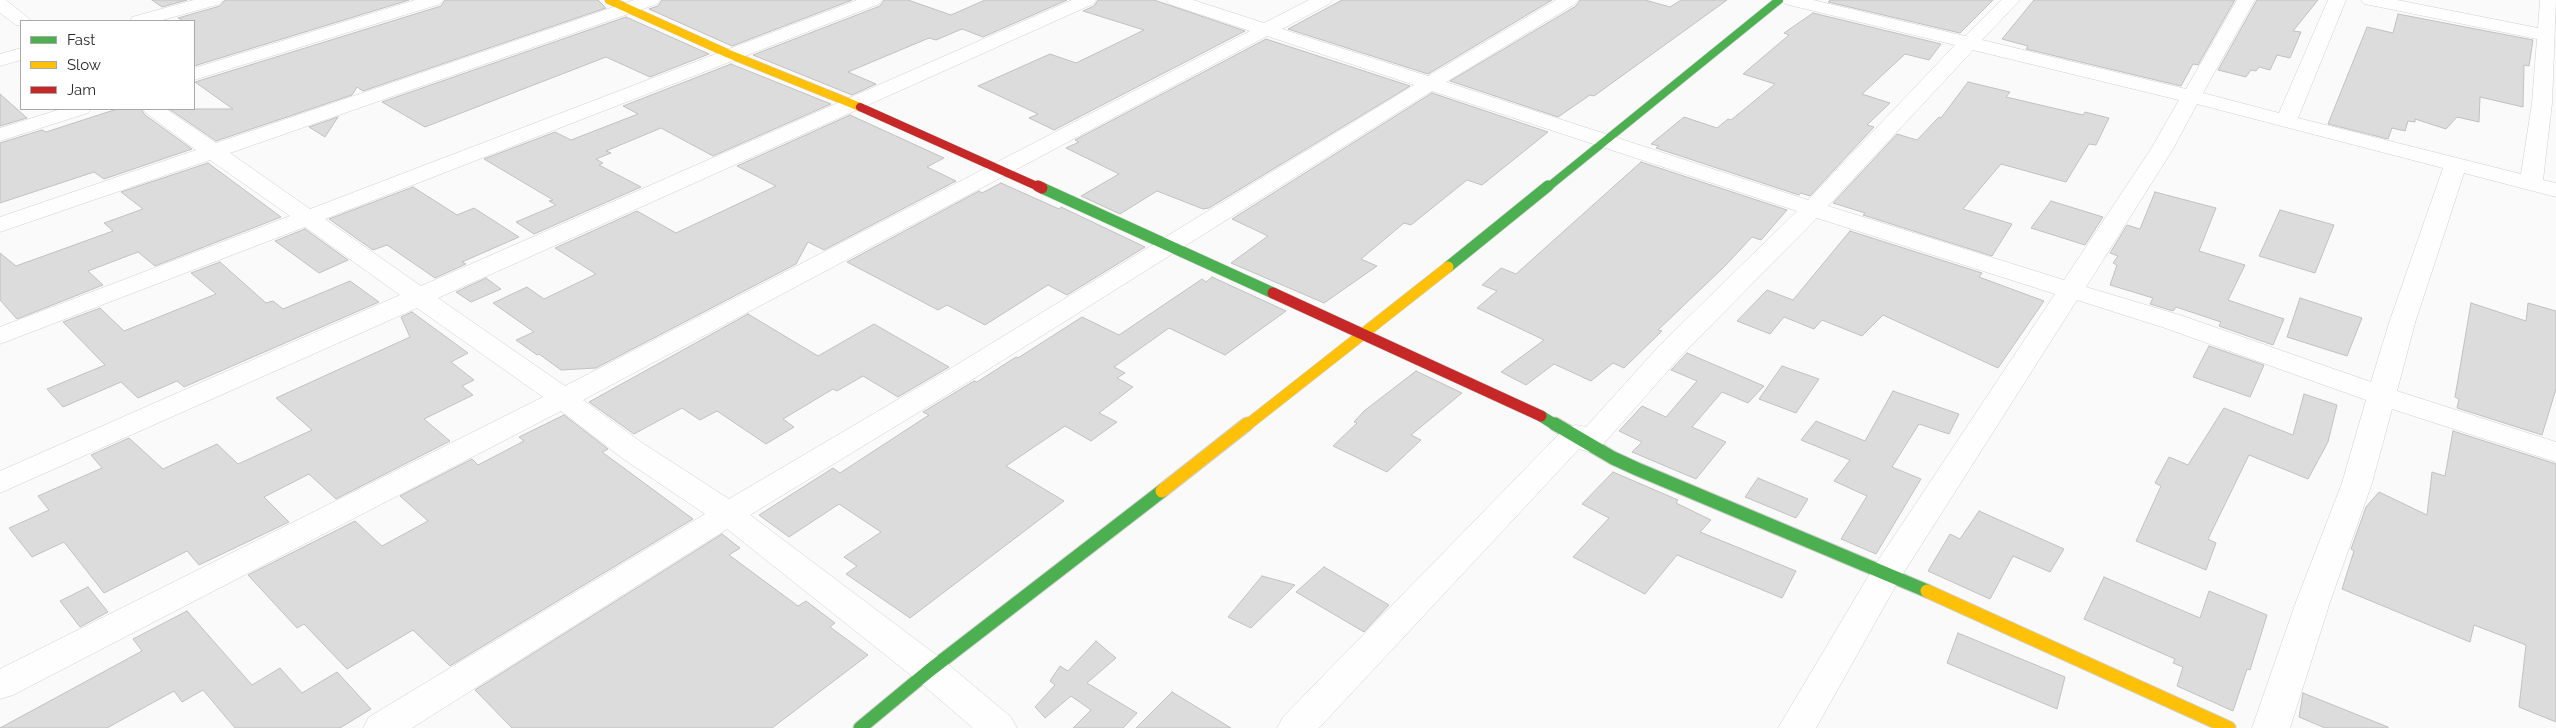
<!DOCTYPE html>
<style>
body{margin:0}
#map{position:relative;width:2556px;height:728px;overflow:hidden;background:#f9faf9;font-family:Raleway,sans-serif}
canvas{display:block}
.legend{position:absolute;left:20px;top:20px;width:175px;height:90px;box-sizing:border-box;background:#fff;border:1px solid #a9a9a9;margin:0;padding:6px 9px;list-style:none;font-size:15px;color:#282928}
.legend li{display:flex;align-items:center;gap:10px;height:25px}
.legend b{width:25px;border:1px solid #a9a9a9}
</style>
<div id="map">
<canvas width="2556" height="728"></canvas>
<ul class="legend">
<li><b style="height:6px;background:#4caf50"></b>Fast</li>
<li><b style="height:6px;background:#ffc107"></b>Slow</li>
<li><b style="height:6px;background:#c62828"></b>Jam</li>
</ul>
</div>
<script>
const ctx = document.querySelector('canvas').getContext('2d');
ctx.lineJoin = 'round';
function fill(path, color) {
  ctx.fillStyle = color;
  ctx.fill(path, 'evenodd');
}
function toPath(rows) {
  const path = new Path2D();
  for (const r of rows) {
    path.moveTo(r[0], r[1]);
    for (let i = 2; i < r.length; i += 2) path.lineTo(r[i], r[i + 1]);
  }
  return path;
}
function stroke(path, color, width, dash) {
  ctx.strokeStyle = color;
  ctx.lineWidth = width;
  ctx.lineCap = dash ? 'butt' : 'round';
  ctx.setLineDash(dash || []);
  ctx.stroke(path);
}
const building = toPath([
 [152,0,187,0,162,7,152,0],
 [225,0,409,0,194,66,194,21,184,21,178,18,220,6,225,0],
 [445,0,598,0,606,8,363,91,357,87,352,95,216,141,169,109,233,109,195,82,441,6,445,0],
 [662,0,852,0,732,46,649,9,658,6,662,0],
 [884,0,908,0,951,15,985,0,1067,0,983,37,962,29,936,40,929,38,848,72,876,84,852,95,753,55,880,6,884,0],
 [1098,0,1154,0,1245,31,1054,130,1029,118,1038,114,978,86,1050,54,1076,63,1144,30,1083,11,1094,6,1098,0],
 [1342,0,1552,0,1428,74,1288,29,1342,0],
 [1580,0,1645,0,1670,7,1681,0,1727,0,1594,96,1590,95,1558,117,1450,81,1576,6,1580,0],
 [1830,0,1993,0,1960,33,1828,2,1830,0],
 [2034,0,2235,0,2198,65,2193,64,2181,86,2026,49,2028,46,2002,39,2034,0],
 [2257,0,2318,0,2293,31,2301,32,2290,58,2277,55,2270,70,2259,67,2256,71,2251,70,2246,77,2218,70,2257,0],
 [1813,13,1941,44,1929,60,1905,54,1862,94,1890,103,1867,125,1874,127,1810,196,1801,193,1799,195,1656,148,1659,146,1651,144,1684,117,1717,128,1728,119,1731,120,1775,84,1743,74,1789,35,1784,33,1813,13],
 [2398,14,2533,40,2529,66,2524,65,2523,107,2480,97,2479,122,2457,117,2446,129,2415,119,2415,122,2408,121,2405,131,2392,128,2388,139,2328,124,2367,27,2393,33,2398,14],
 [626,17,709,54,650,77,606,57,425,127,382,102,626,17],
 [1266,39,1410,86,1209,208,1203,209,1157,191,1120,214,1081,196,1119,174,1066,148,1079,142,1075,140,1266,39],
 [731,64,831,104,713,156,661,128,606,151,611,153,596,159,603,163,599,165,641,187,534,234,516,222,556,205,549,201,553,200,484,159,555,132,571,140,638,114,623,106,731,64],
 [1968,82,2010,92,2006,97,2083,115,2085,112,2109,118,2096,145,2089,144,2066,182,2001,164,1963,209,2012,224,1992,256,1863,215,1865,213,1833,203,1897,134,1917,140,1939,117,1941,118,1968,82],
 [1432,93,1548,132,1482,185,1467,180,1411,225,1404,223,1361,259,1377,266,1324,303,1231,263,1268,236,1232,219,1432,93],
 [0,94,27,118,0,126,0,94],
 [117,109,141,109,145,115,192,149,104,179,94,172,0,203,0,143,42,130,46,132,117,109],
 [850,115,944,158,927,167,956,181,824,250,808,242,796,264,596,368,561,370,539,354,537,355,516,340,534,332,493,303,527,287,544,299,596,274,555,248,637,211,676,233,776,186,737,166,850,115],
 [338,117,325,137,309,127,338,117],
 [1641,162,1787,210,1761,240,1752,237,1726,265,1658,330,1662,331,1624,368,1613,363,1591,381,1554,364,1526,385,1501,372,1544,340,1477,308,1497,291,1482,285,1501,268,1516,274,1641,162],
 [208,163,281,217,155,266,138,252,88,271,103,285,17,319,0,300,0,253,16,266,113,231,104,223,143,209,121,192,208,163],
 [1001,183,1059,209,1061,207,1145,247,1067,295,1048,285,985,325,947,305,938,310,847,262,979,191,982,193,1001,183],
 [413,187,457,215,474,208,519,237,462,262,466,264,435,278,387,245,373,250,329,219,413,187],
 [2155,192,2216,208,2199,251,2245,265,2228,300,2284,319,2273,345,2219,326,2221,322,2176,307,2173,311,2150,304,2153,298,2110,285,2117,265,2113,263,2118,256,2110,253,2127,225,2140,229,2155,192],
 [2051,201,2103,217,2085,245,2031,228,2051,201],
 [2280,210,2334,225,2315,273,2259,256,2280,210],
 [305,229,348,260,319,273,275,241,305,229],
 [1850,231,1982,273,1979,277,2044,301,1998,368,1883,315,1862,336,1822,320,1814,329,1784,317,1770,334,1737,321,1767,290,1793,300,1850,231],
 [220,262,266,303,273,301,283,309,350,281,379,302,184,387,177,381,138,398,121,382,63,407,47,389,105,365,63,322,100,308,124,331,216,294,191,273,220,262],
 [1212,277,1286,311,1225,355,1169,328,1114,367,1125,373,1117,378,1133,387,1099,413,1117,422,1091,441,1065,426,1006,466,1064,501,910,618,846,574,857,566,844,557,881,532,839,504,789,537,759,515,833,468,840,473,929,415,923,412,974,381,977,382,1016,357,1018,358,1082,317,1119,335,1202,279,1206,282,1212,277],
 [486,278,501,289,471,302,456,292,486,278],
 [2300,298,2362,318,2347,356,2287,337,2300,298],
 [2471,303,2526,321,2528,303,2556,311,2556,389,2542,435,2457,408,2459,399,2455,397,2471,303],
 [412,312,468,353,451,362,474,380,462,386,473,395,424,419,450,441,336,499,309,474,264,497,289,522,199,565,187,551,104,593,64,542,32,557,9,528,49,510,38,496,102,468,91,455,129,438,163,469,217,444,238,464,312,430,276,398,410,337,401,317,412,312],
 [748,314,818,356,874,324,949,367,898,397,863,376,837,391,833,389,783,419,794,427,766,444,717,411,700,420,682,408,634,434,589,402,748,314],
 [2209,346,2264,365,2250,397,2193,377,2209,346],
 [1687,353,1764,386,1748,403,1722,392,1692,427,1726,442,1696,479,1632,452,1642,442,1619,431,1642,406,1666,417,1697,381,1671,370,1687,353],
 [1782,366,1819,379,1796,413,1759,399,1782,366],
 [1416,371,1462,393,1411,435,1421,440,1387,472,1333,446,1357,423,1354,422,1364,411,1416,371],
 [1893,391,1959,414,1949,434,1919,424,1892,467,1921,479,1876,554,1841,539,1867,496,1834,481,1850,460,1801,440,1816,421,1865,441,1893,391],
 [2304,394,2337,405,2328,442,2308,479,2249,455,2208,539,2216,543,2206,570,2136,541,2161,486,2155,483,2169,457,2188,465,2224,408,2293,435,2304,394],
 [564,415,608,449,602,452,693,519,450,666,413,630,347,669,304,624,297,628,248,575,355,521,382,546,428,521,400,496,472,459,478,465,524,441,519,437,564,415],
 [2453,431,2556,464,2556,722,2519,707,2526,645,2474,625,2470,642,2342,589,2354,551,2351,549,2366,507,2379,492,2427,515,2432,472,2445,476,2453,431],
 [1613,472,1678,500,1676,503,1711,520,1700,532,1796,571,1782,598,1677,555,1645,594,1573,557,1609,518,1582,504,1613,472],
 [1758,478,1808,499,1796,518,1745,497,1758,478],
 [1979,511,2064,549,2050,572,2013,556,1990,599,1928,571,1950,534,1960,539,1979,511],
 [722,534,740,548,729,555,798,606,806,601,835,623,830,627,868,655,772,728,512,728,475,690,722,534],
 [1324,567,1389,605,1364,632,1296,592,1324,567],
 [1262,576,1295,585,1251,628,1228,617,1262,576],
 [2104,577,2200,618,2209,591,2267,615,2250,670,2247,669,2233,711,2177,686,2183,667,2173,663,2175,659,2084,619,2104,577],
 [88,587,108,612,80,627,60,601,88,587],
 [187,611,252,685,280,668,302,693,337,672,371,709,340,728,235,728,203,690,182,702,174,691,107,728,0,728,142,651,133,639,187,611],
 [1958,633,2065,677,2057,709,1947,663,1958,633],
 [1096,641,1116,658,1087,683,1137,713,1123,728,1073,728,1091,710,1071,696,1045,718,1035,707,1055,685,1050,681,1060,666,1068,671,1096,641],
 [1172,692,1231,728,1136,728,1172,692],
 [2303,693,2388,727,2388,728,2325,728,2299,717,2303,693]
]);
fill(building, '#dbdcdb');
stroke(building, '#c1c1c0', 1);
const street = toPath([
 [0,0,6,0,32,21,21,21,21,26,16,25,0,13,0,0],
 [194,0,223,0,220,4,159,21,130,21,132,17,194,0],
 [415,0,443,0,440,4,194,80,194,68,415,0],
 [634,0,660,0,657,4,230,153,310,209,857,0,882,0,879,4,325,219,421,286,1072,0,1096,0,1093,4,438,298,565,386,1250,31,1169,4,1166,0,1193,0,1264,23,1309,0,1332,0,1329,4,1282,29,1428,76,1556,0,1578,0,1575,4,1446,82,1808,200,1955,45,1785,4,1782,0,1813,0,1965,36,2001,0,2020,0,1982,40,2186,89,2237,0,2255,0,2203,93,2279,113,2328,0,2346,0,2298,118,2521,174,2532,103,2537,39,2370,5,2364,4,2361,0,2397,0,2538,28,2540,0,2556,0,2552,103,2543,180,2556,183,2556,197,2464,173,2415,323,2397,391,2556,442,2556,462,2392,409,2372,483,2330,602,2290,728,2252,728,2296,602,2342,483,2366,400,2165,328,2077,300,1899,580,1816,728,1778,728,1875,565,2055,294,1817,218,1680,357,1599,449,1589,452,1579,449,1319,728,1277,728,1283,717,1566,427,1576,425,1586,427,1660,345,1797,211,1432,91,973,379,750,515,943,660,1011,717,1017,728,973,728,917,680,727,529,412,728,363,728,369,717,705,514,622,458,561,411,13,695,0,699,0,669,543,397,417,308,0,493,0,471,400,295,305,227,0,344,0,327,290,216,210,160,0,232,0,217,196,150,146,113,143,109,166,109,216,143,634,0],
 [1267,36,1414,85,953,367,729,499,644,444,583,400,1267,36],
 [1973,50,2179,100,2151,149,2064,280,1828,206,1973,50],
 [2197,104,2443,168,2389,323,2371,382,2183,316,2086,287,2173,149,2197,104],
 [21,48,21,60,0,66,0,54,21,48],
 [61,109,91,109,88,113,0,141,0,128,61,109]
]);
const fastFar2 = toPath([
 [1547,188,1779,0]
]);
const fastFar1 = toPath([
 [1042,188,1273,293],
 [1448,267,1548,186],
 [1541,416,1557,426]
]);
const fast = toPath([
 [1555,424,1613,458,1637,469,1927,591],
 [860,728,930,670,1162,491]
]);
const slowFar2 = toPath([
 [609,0,729,54,860,107]
]);
const slowFar1 = toPath([
 [1246,426,1448,267]
]);
const slow = toPath([
 [1162,491,1247,424],
 [1927,591,2229,728]
]);
const jamFar1 = toPath([
 [860,107,1041,188]
]);
const jam = toPath([
 [1038,186,1042,188],
 [1273,293,1541,416]
]);
stroke(street, '#cfd0cf', 1);
stroke(fastFar2, '#cfd0cf', 9);
stroke(fastFar1, '#cfd0cf', 12);
stroke(fast, '#cfd0cf', 15);
stroke(slowFar2, '#cfd0cf', 9);
stroke(slowFar1, '#cfd0cf', 12);
stroke(slow, '#cfd0cf', 15);
stroke(jamFar1, '#cfd0cf', 9);
stroke(jam, '#cfd0cf', 12);
fill(street, '#fefefe');
stroke(fastFar2, '#4caf50', 8);
stroke(fastFar1, '#4caf50', 11);
stroke(fast, '#4caf50', 13);
stroke(slowFar2, '#ffc107', 8);
stroke(slowFar1, '#ffc107', 11);
stroke(slow, '#ffc107', 13);
stroke(jamFar1, '#c62828', 8);
stroke(jam, '#c62828', 11);
</script>
